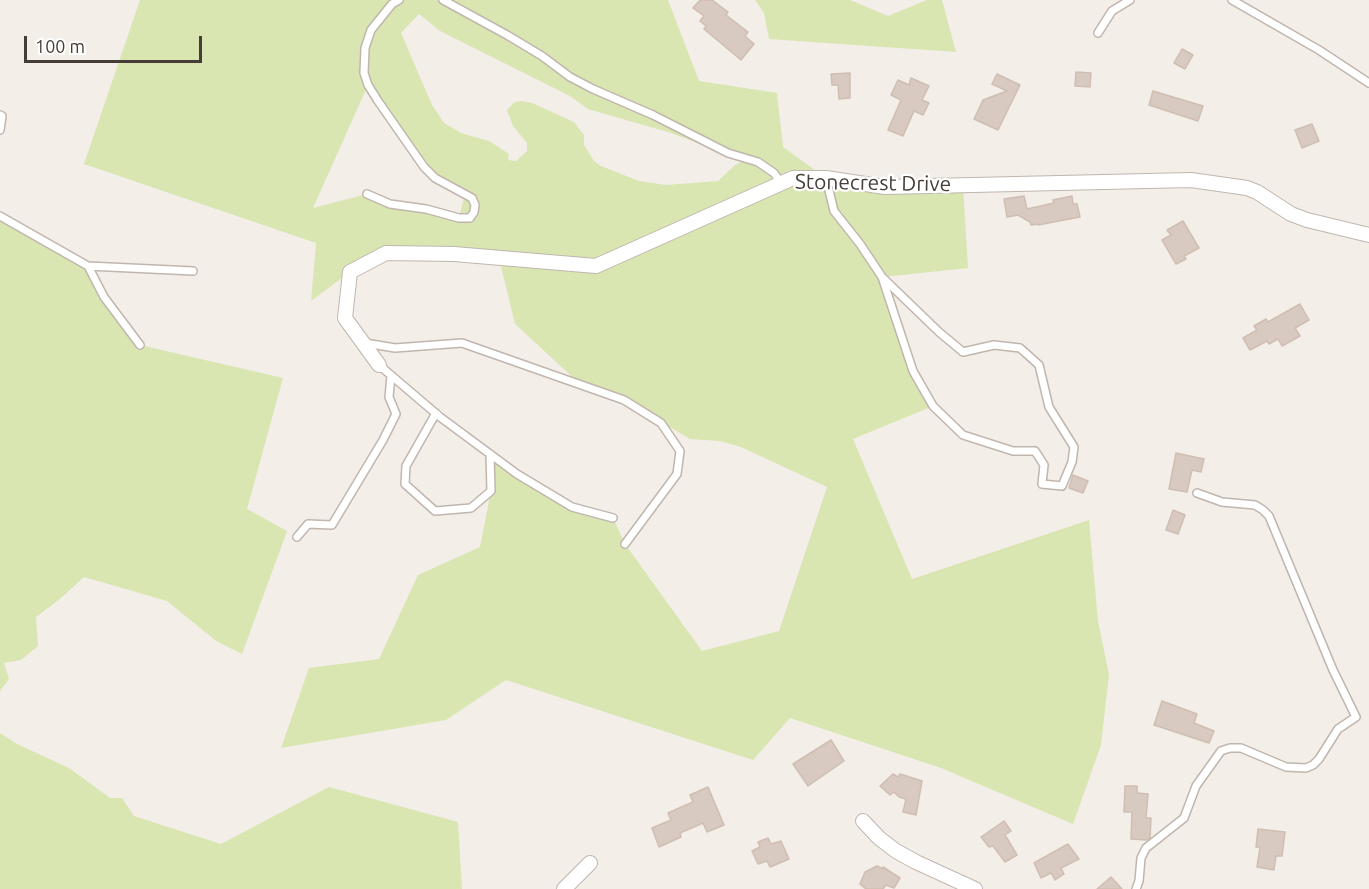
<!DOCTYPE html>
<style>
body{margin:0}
#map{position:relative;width:1369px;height:889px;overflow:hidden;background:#f3eee8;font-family:Ubuntu,sans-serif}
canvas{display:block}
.scale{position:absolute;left:24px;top:36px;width:178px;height:27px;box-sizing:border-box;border:3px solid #463d37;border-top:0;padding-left:8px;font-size:18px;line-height:21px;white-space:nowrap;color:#463d37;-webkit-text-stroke:4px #fff;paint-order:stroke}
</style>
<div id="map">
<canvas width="1369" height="889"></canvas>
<div class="scale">100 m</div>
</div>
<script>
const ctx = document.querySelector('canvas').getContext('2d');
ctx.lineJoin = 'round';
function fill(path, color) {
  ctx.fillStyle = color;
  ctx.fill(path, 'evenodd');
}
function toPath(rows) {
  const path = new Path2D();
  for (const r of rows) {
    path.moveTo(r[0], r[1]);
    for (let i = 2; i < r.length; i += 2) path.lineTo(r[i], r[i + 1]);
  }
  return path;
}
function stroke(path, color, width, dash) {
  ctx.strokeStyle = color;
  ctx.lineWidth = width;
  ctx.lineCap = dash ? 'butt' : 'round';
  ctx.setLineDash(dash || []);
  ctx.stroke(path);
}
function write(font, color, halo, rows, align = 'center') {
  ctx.font = font + ' Ubuntu,sans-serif';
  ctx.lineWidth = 4.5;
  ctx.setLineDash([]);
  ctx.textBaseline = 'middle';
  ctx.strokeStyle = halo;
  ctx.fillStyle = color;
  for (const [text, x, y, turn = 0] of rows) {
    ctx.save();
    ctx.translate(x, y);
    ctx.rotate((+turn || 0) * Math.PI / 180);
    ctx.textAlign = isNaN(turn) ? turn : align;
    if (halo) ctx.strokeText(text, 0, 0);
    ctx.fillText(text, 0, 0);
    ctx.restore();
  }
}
fill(toPath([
 [140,0,668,0,699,81,777,93,783,147,826,178,963,186,968,268,883,277,913,371,933,406,853,439,912,579,1089,520,1098,621,1109,675,1101,745,1073,824,941,768,790,718,753,760,506,680,446,720,281,748,309,668,379,659,418,575,480,547,491,491,490,454,572,507,613,518,625,544,702,651,779,631,827,487,741,447,720,441,690,439,624,400,579,383,515,324,499,258,386,253,350,272,311,301,316,243,84,164],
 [419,14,440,31,570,96,588,109,671,133,729,155,741,162,735,165,718,181,666,185,639,181,601,166,594,161,584,145,584,135,574,122,532,103,522,101,515,102,507,110,513,126,527,143,527,151,516,161,508,160,509,154,489,141,461,133,444,123,432,105,401,33],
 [368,85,435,178,465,194,459,217,390,204,367,194,313,208],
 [755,0,850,0,888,16,927,0,942,0,956,52,769,39,764,13],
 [0,216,88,266,104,297,140,345,283,378,247,509,287,531,242,654,216,641,167,601,84,577,60,599,36,617,38,646,21,660,4,663,9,679,0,691],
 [0,733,17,744,69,768,110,798,122,798,134,816,221,844,329,787,458,822,462,889,0,889]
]), '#d9e6b2');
const building = toPath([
 [700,0,712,0,728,12,726,15,748,32,745,36,754,44,741,60,704,29,706,26,700,21,704,16,693,8,700,0],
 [1182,49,1193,55,1185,69,1174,63,1182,49],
 [1076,72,1091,73,1090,87,1075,86,1076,72],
 [850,73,850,98,839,99,838,85,832,85,831,74,850,73],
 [997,74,1020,85,998,130,974,119,983,100,1007,91,992,84,997,74],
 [911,78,929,86,922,100,929,103,923,115,914,111,903,136,888,130,901,100,891,95,898,80,909,85,911,78],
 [1153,91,1203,106,1198,121,1149,105,1153,91],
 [1312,124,1319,141,1302,148,1295,130,1312,124],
 [1024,196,1027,209,1054,203,1053,200,1072,196,1073,204,1077,204,1080,217,1038,225,1038,224,1031,225,1030,222,1018,215,1007,217,1004,199,1024,196],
 [1183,221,1199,248,1184,256,1186,259,1176,264,1162,240,1171,235,1167,230,1183,221],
 [1300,304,1309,320,1295,328,1300,336,1282,346,1278,339,1269,344,1267,341,1250,350,1243,338,1257,330,1254,326,1266,319,1268,322,1300,304],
 [1176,453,1204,459,1201,472,1192,470,1187,492,1169,489,1176,453],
 [1073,475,1088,481,1083,493,1069,488,1073,475],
 [1173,510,1185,515,1178,534,1166,530,1173,510],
 [1162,701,1197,714,1194,723,1214,731,1209,743,1154,725,1162,701],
 [831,740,844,761,808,786,793,764,831,740],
 [893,774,898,777,900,774,922,781,916,815,903,812,906,799,899,797,894,792,890,795,880,786,893,774],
 [1125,786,1137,786,1137,793,1148,794,1146,818,1151,818,1150,838,1147,840,1131,839,1132,812,1124,812,1125,786],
 [708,787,724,825,707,832,703,823,680,833,681,837,659,847,652,828,671,820,668,813,693,802,690,795,708,787],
 [1004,821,1011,831,1005,835,1017,855,1005,862,993,846,989,847,981,837,1004,821],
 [1258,829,1285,832,1282,856,1276,856,1274,870,1257,867,1260,847,1256,847,1258,829],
 [768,838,771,844,781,841,789,859,770,867,767,861,758,864,752,851,760,847,758,842,768,838],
 [1068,844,1079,859,1061,868,1064,874,1055,880,1051,873,1041,878,1034,863,1068,844],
 [877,866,883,869,883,867,900,878,894,888,886,885,883,889,866,889,860,884,865,872,877,866],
 [1111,877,1122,889,1097,889,1111,877]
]);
fill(building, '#d8cac0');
stroke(building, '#cfbeb1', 1.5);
const service = toPath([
 [443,0,507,35,542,56,570,77,593,89,653,115,728,153,758,162,774,173,781,183],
 [1232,0,1319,50,1369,83],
 [1098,33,1112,11,1130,0],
 [0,115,2,116,0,130],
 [826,178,834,211,860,244,882,277,913,371,933,406,963,435,1013,451,1035,451,1044,465,1042,484,1062,486,1072,462,1074,447,1049,407,1039,365,1020,348,994,345,963,352,939,332,882,277],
 [367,194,390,204,426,209,459,218,470,218,474,212,475,205,472,198,435,178,424,167,378,101,368,85,364,73,365,48,371,30,392,4,399,0],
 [0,216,88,266,193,271],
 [88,266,104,297,140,345],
 [365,343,395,348,462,343,624,400,661,423,680,451,677,474,625,544],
 [379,365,440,417,517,474,572,507,613,518],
 [436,413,406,466,405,484,435,511,471,508,491,491,490,454],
 [297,537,308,524,332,525,383,440,396,414,389,397,391,376],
 [1136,889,1139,881,1141,858,1146,848,1184,818,1196,786,1221,751,1230,748,1241,748,1286,767,1306,768,1313,765,1319,759,1338,729,1356,717,1333,670,1269,516,1263,510,1255,505,1222,502,1197,493]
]);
const minor = toPath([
 [379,365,345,318,350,272,386,253,454,254,596,266,793,178,826,178,885,187,1191,180,1247,188,1257,192,1291,214,1307,220,1369,235],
 [863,821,879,838,896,851,916,862,975,889],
 [564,889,590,863]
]);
stroke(service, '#c1b6ae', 10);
stroke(minor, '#c1b6ae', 16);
stroke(service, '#fff', 7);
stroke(minor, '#fff', 14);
write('21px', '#463d37', '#fff', [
 ["Stonecrest Drive",873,183,1]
]);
</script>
